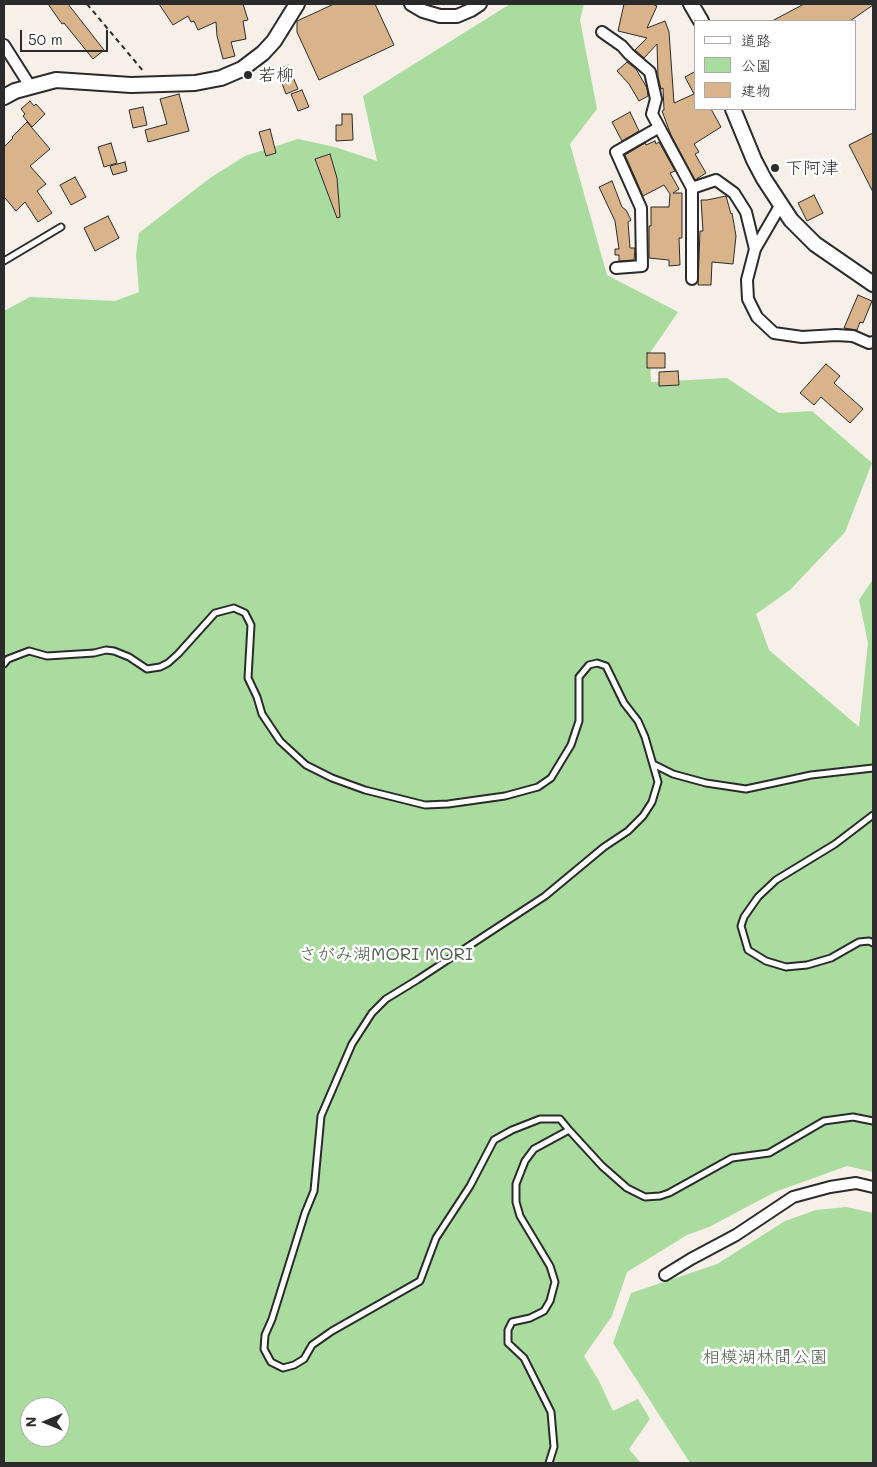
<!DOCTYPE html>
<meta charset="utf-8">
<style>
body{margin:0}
#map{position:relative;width:877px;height:1467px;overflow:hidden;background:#f7f0e8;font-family:Mali,"Klee One",sans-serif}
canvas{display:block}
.frame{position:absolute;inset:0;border:5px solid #2b2b2b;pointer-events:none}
.legend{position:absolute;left:694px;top:20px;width:162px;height:90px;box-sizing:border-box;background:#fff;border:1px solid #aaa;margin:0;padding:6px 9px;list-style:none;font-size:15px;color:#2b2b2b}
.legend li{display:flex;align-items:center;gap:10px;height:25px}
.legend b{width:25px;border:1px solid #aaa}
.north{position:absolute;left:20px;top:1397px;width:50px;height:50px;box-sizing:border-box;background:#fff;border:1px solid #aaa;border-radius:50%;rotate:270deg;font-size:14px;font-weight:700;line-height:20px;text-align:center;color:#2b2b2b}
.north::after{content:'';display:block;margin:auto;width:18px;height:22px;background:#2b2b2b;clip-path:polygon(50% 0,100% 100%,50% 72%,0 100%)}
.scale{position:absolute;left:20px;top:30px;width:88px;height:22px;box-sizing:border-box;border:2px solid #2b2b2b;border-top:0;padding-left:6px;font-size:15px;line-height:18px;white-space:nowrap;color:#2b2b2b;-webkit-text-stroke:4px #fff;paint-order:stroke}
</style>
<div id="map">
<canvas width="877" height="1467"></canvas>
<div class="frame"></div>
<ul class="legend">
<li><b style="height:6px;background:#fff"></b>道路</li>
<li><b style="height:14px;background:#a9dc9e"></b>公園</li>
<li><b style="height:14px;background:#d9b38a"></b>建物</li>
</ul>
<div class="north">N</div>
<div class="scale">50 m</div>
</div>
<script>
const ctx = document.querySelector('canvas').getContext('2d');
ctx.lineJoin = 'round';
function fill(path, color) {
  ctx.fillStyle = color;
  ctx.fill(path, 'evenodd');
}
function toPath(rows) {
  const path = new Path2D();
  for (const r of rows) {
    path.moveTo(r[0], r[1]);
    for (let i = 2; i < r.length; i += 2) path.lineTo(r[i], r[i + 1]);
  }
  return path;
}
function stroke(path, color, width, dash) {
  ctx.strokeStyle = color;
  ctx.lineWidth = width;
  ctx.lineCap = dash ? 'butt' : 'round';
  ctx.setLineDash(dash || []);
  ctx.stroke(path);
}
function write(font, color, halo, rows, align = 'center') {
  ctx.font = font + ' Mali,"Klee One",sans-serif';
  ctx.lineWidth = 5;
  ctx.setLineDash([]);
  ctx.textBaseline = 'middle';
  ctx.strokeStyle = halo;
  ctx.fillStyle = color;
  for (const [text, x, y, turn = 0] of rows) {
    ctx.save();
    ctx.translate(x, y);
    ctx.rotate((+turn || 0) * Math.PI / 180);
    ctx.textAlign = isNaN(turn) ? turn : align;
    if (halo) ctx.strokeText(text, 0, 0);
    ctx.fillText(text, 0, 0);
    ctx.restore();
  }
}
fill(toPath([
 [510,4,584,4,580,20,597,109,570,144,607,275,678,312,650,353,651,382,727,378,779,413,812,411,872,463,845,532,790,590,756,614,769,650,859,727,868,643,859,600,873,579,873,1172,847,1166,775,1192,709,1227,687,1235,627,1272,612,1316,584,1356,599,1381,613,1411,638,1399,650,1419,629,1449,641,1463,4,1463,4,311,30,297,115,301,139,292,136,255,139,233,210,178,245,156,298,139,335,147,377,161,363,96],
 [30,1407,60,1407,60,1437,30,1437],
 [846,1207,873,1213,873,1463,690,1463,613,1343,631,1293,717,1264,785,1221,816,1210]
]), '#a9dc9e');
const building = toPath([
 [48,4,68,4,104,50,93,59,64,23,62,24,48,4],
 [159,4,243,4,248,20,243,21,246,39,231,42,235,56,223,59,217,36,216,22,198,30,194,21,191,22,188,16,173,25,159,4],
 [334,4,375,4,394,45,319,80,297,32,297,21,334,4],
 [624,4,652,4,657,6,647,28,665,21,669,32,674,103,694,94,685,77,696,71,696,109,711,109,721,127,694,144,699,152,695,154,706,173,695,180,671,135,662,111,664,110,663,88,661,89,658,77,657,44,644,58,635,50,647,38,618,31,624,4],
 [804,4,873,4,873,5,850,21,772,21,804,4],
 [627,62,636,69,647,88,648,96,639,101,629,84,617,71,627,62],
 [288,65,298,89,286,94,277,70,288,65],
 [302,90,309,107,298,111,291,94,302,90],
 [179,94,189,131,148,142,145,130,167,124,160,99,179,94],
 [30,101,34,106,36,104,45,114,32,127,23,116,25,114,21,109,30,101],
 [143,107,147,125,133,128,129,110,143,107],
 [630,112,639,131,622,141,612,122,630,112],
 [342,114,352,114,353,140,336,141,336,125,342,125,342,114],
 [27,122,50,149,30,166,46,184,37,191,52,213,38,222,25,202,16,211,4,197,4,147,13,138,12,137,27,122],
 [270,129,276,153,266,156,259,132,270,129],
 [873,133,873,192,849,145,873,133],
 [655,141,656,144,659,142,675,171,670,173,679,189,673,193,682,193,682,238,679,238,680,265,669,266,669,260,649,258,649,226,651,226,651,207,669,207,670,194,664,185,643,196,625,155,645,143,646,145,655,141],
 [111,143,117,163,104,167,98,147,111,143],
 [330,154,337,178,340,217,337,218,315,159,330,154],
 [125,162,127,171,113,175,110,166,125,162],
 [75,177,86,197,71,205,60,185,75,177],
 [612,181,622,207,626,210,631,220,628,222,630,248,635,248,634,260,619,261,619,255,615,255,615,249,619,249,615,221,599,187,612,181],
 [814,195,823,213,807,221,798,203,814,195],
 [726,196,731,214,732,213,736,236,733,264,712,262,711,285,698,285,700,231,703,231,701,200,707,200,726,196],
 [108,216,119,238,95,251,84,228,108,216],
 [858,295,872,301,863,323,860,322,857,330,844,328,858,295],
 [647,353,665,353,665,368,647,368,647,353],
 [826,364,840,376,834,383,863,409,850,423,821,397,814,405,800,393,826,364],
 [678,371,679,385,659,386,659,372,678,371]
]);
fill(building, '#d9b38a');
stroke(building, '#2b2b2b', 1);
const service = toPath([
 [4,261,61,227],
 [4,664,8,659,29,651,47,656,94,653,106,650,114,651,129,657,147,669,160,667,168,663,178,654,215,613,234,608,245,613,251,625,248,678,257,697,262,714,280,741,306,765,332,778,365,790,425,805,448,804,505,796,538,787,551,778,571,745,579,721,579,677,589,665,597,663,606,666,624,703,638,721,645,737,658,782,652,802,643,816,628,831,604,847,545,896,417,980,386,999,372,1013,352,1044,321,1116,314,1191,305,1213,272,1319,265,1335,264,1349,271,1362,283,1368,294,1365,304,1359,312,1345,332,1331,420,1281,436,1238,470,1186,494,1140,512,1130,540,1119,560,1119,569,1130,534,1149,525,1161,516,1184,516,1202,520,1216,550,1266,555,1282,550,1301,544,1311,530,1318,512,1322,508,1330,508,1343,524,1358,551,1412,554,1447,549,1463],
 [653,764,673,774,706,783,746,789,811,775,873,768],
 [873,815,835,844,776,880,758,897,744,917,741,926,748,950,766,961,786,967,807,965,831,958,859,942,869,941,873,943],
 [569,1130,602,1166,627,1188,645,1197,660,1196,669,1193,732,1158,769,1153,824,1121,853,1117,873,1121]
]);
const minor = toPath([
 [602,32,622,46,629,54,650,72,656,99,652,114,692,188,692,279],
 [4,45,30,86],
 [692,188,716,180,734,193,746,212,755,249],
 [780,206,755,249,747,280,748,299,757,317,774,333,802,337,836,335,853,336,869,343,873,342],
 [616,268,642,266,641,208,616,152,658,128],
 [665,1275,691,1259,736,1235,793,1197,830,1187,856,1183,873,1187]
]);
const tertiary = toPath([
 [411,4,423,11,440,16,457,16,471,10,480,4]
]);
const secondary = toPath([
 [691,4,701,21],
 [4,97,15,91,56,80,131,85,195,83,221,78,242,69,263,53,274,41,297,4],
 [733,109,754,160,764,179,791,220,815,244,873,284]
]);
stroke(service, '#2b2b2b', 9);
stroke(minor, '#2b2b2b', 14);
stroke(tertiary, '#2b2b2b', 16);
stroke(secondary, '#2b2b2b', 18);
stroke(toPath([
 [87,4,144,72]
]), '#2b2b2b', 2, [5, 4]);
stroke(service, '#fff', 5);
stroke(minor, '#fff', 10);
stroke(tertiary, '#fff', 12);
stroke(secondary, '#fff', 14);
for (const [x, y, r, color] of [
 [248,75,5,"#2b2b2b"],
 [775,168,5,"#2b2b2b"]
]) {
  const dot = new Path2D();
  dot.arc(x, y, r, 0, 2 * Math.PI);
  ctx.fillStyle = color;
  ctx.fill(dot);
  stroke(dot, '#fff', 2);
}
write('18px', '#2b2b2b', '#fff', [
 ["若柳",258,75],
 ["下阿津",785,168]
], 'left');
write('18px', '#51604e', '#fff', [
 ["さがみ湖MORI MORI",386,954],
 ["相模湖林間公園",765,1357]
]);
</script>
